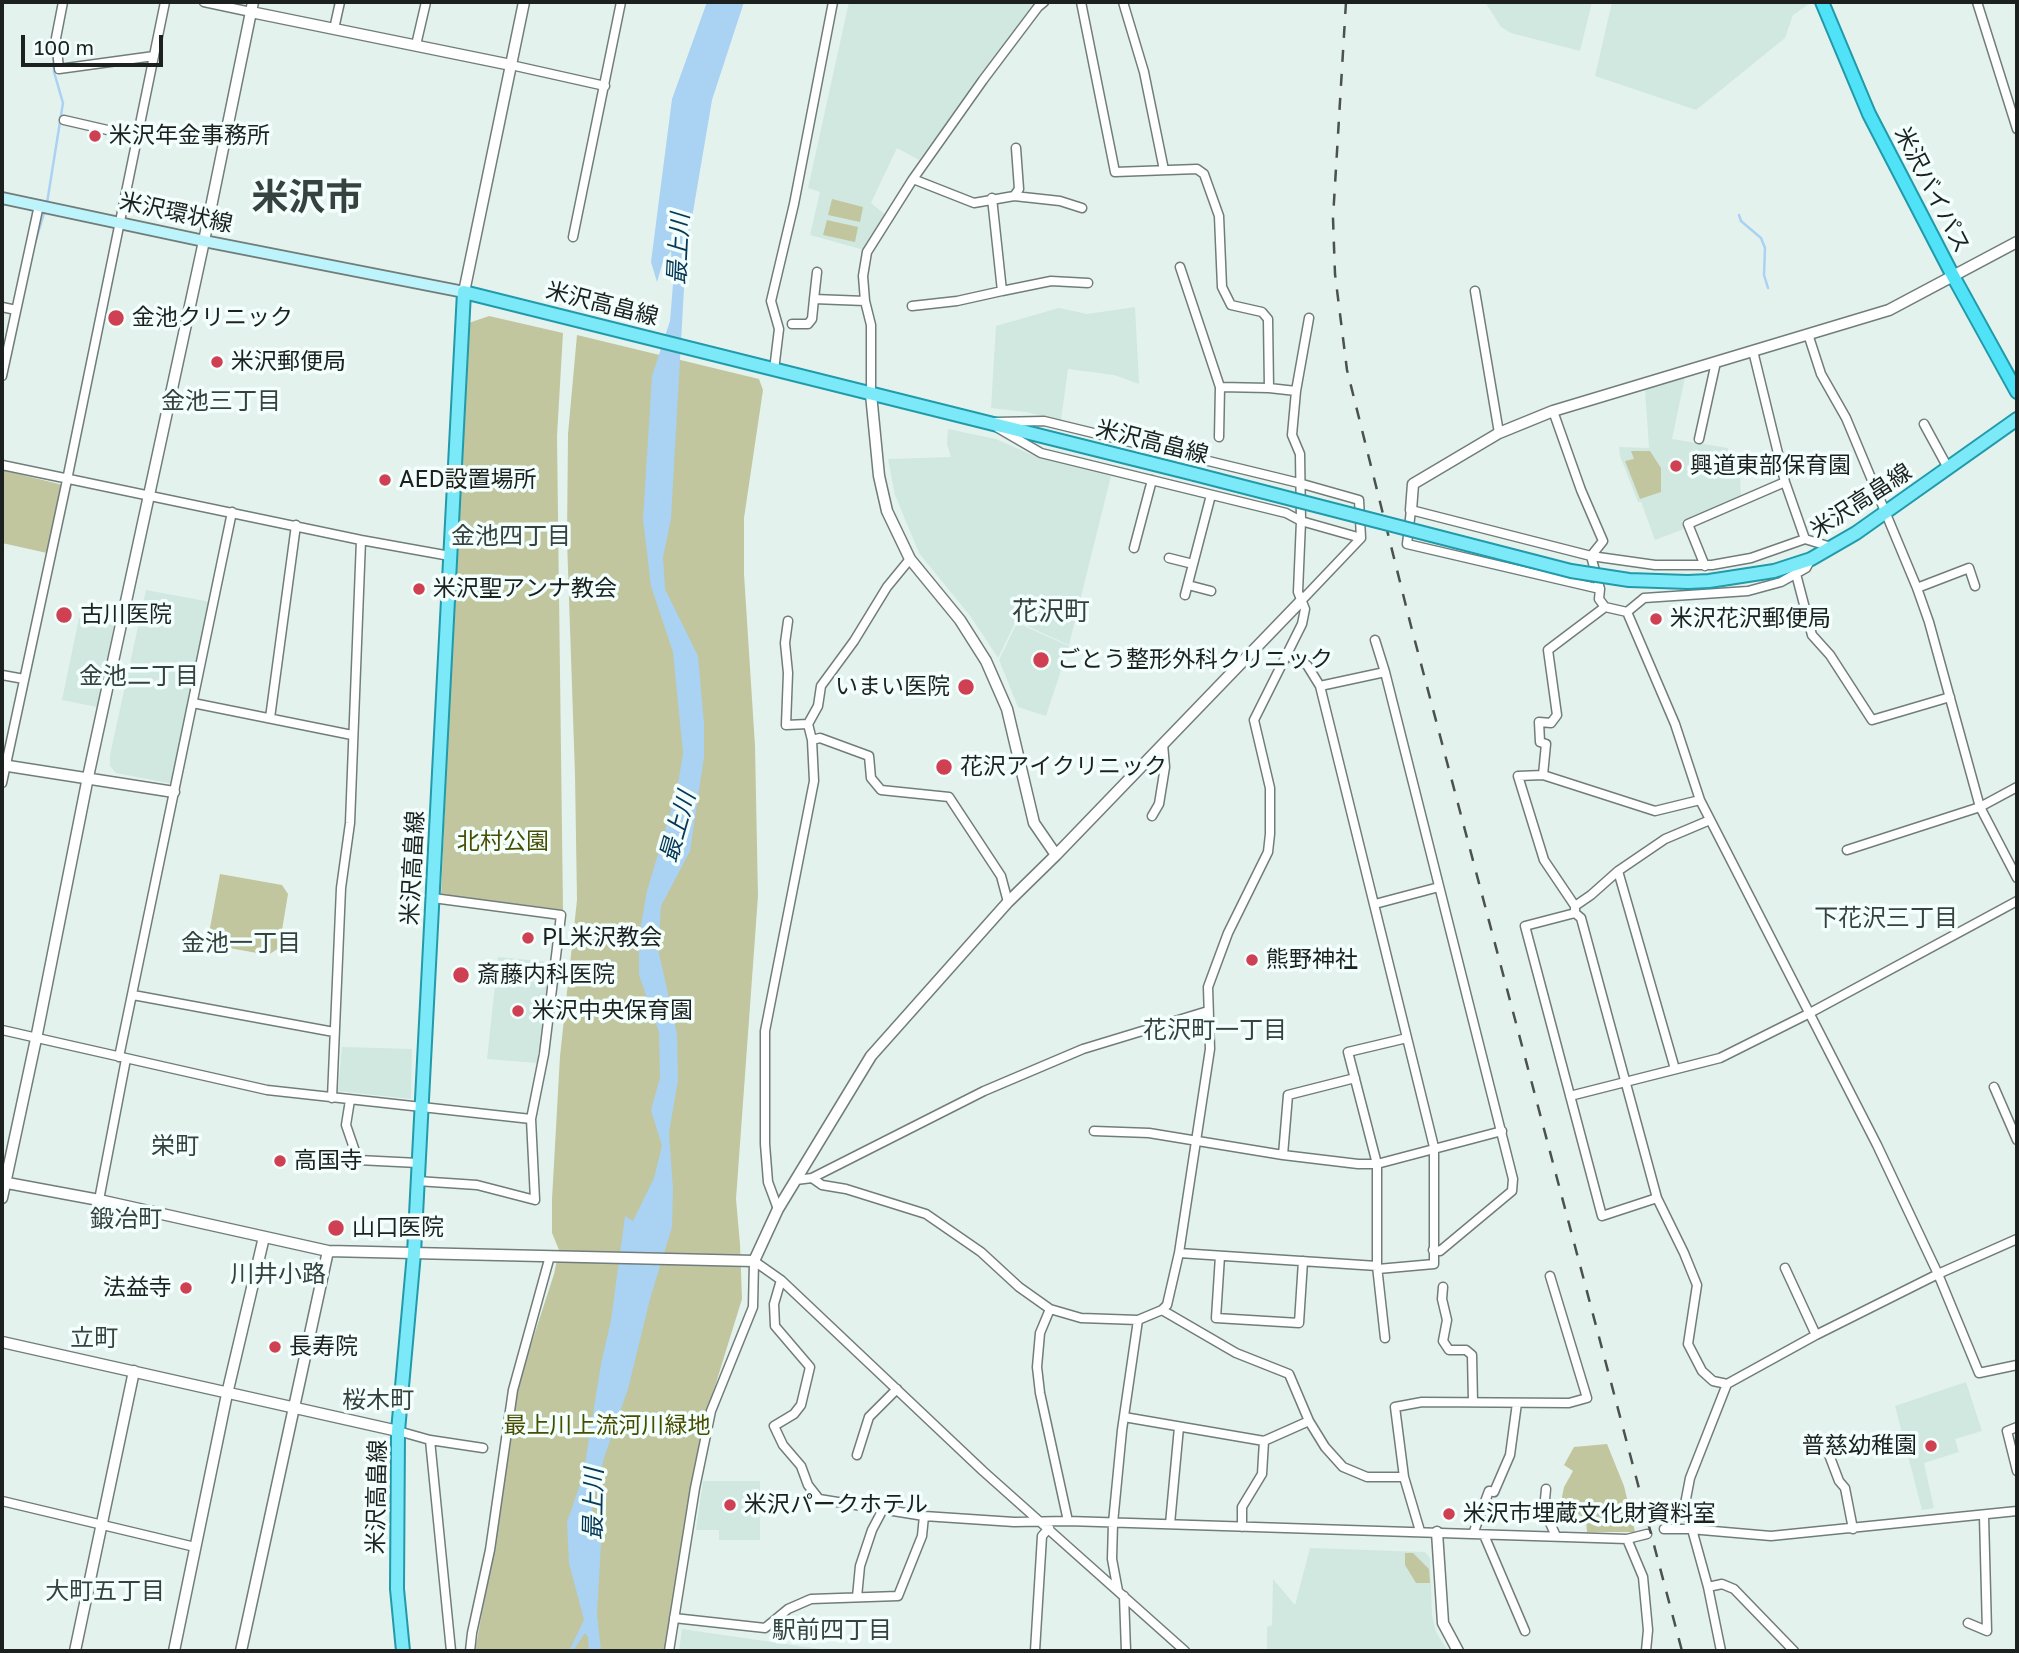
<!DOCTYPE html>
<meta charset="utf-8">
<style>
body{margin:0}
#map{position:relative;width:2019px;height:1653px;overflow:hidden;background:#e4f2ee;font-family:"Golos Text",sans-serif}
canvas{display:block}
.frame{position:absolute;inset:0;border:4px solid #1c211f;pointer-events:none}
.scale{position:absolute;left:21px;top:35px;width:142px;height:32px;box-sizing:border-box;border:4px solid #1c211f;border-top:0;padding-left:9px;font-size:21px;line-height:24px;white-space:nowrap;color:#1c211f;-webkit-text-stroke:5px #f3fffc;paint-order:stroke}
</style>
<div id="map">
<canvas width="2019" height="1653"></canvas>
<div class="frame"></div>
<div class="scale">100 m</div>
</div>
<script>
const ctx = document.querySelector('canvas').getContext('2d');
ctx.lineJoin = 'round';
function fill(path, color) {
  ctx.fillStyle = color;
  ctx.fill(path, 'evenodd');
}
function toPath(rows) {
  const path = new Path2D();
  for (const r of rows) {
    path.moveTo(r[0], r[1]);
    for (let i = 2; i < r.length; i += 2) path.lineTo(r[i], r[i + 1]);
  }
  return path;
}
function stroke(path, color, width, dash) {
  ctx.strokeStyle = color;
  ctx.lineWidth = width;
  ctx.lineCap = dash ? 'butt' : 'round';
  ctx.setLineDash(dash || []);
  ctx.stroke(path);
}
function write(font, color, halo, rows, align = 'center') {
  ctx.font = font + ' "Golos Text","Noto Sans JP",sans-serif';
  ctx.lineWidth = 7;
  ctx.setLineDash([]);
  ctx.textBaseline = 'middle';
  ctx.strokeStyle = halo;
  ctx.fillStyle = color;
  for (const [text, x, y, turn = 0] of rows) {
    ctx.save();
    ctx.translate(x, y);
    ctx.rotate((+turn || 0) * Math.PI / 180);
    ctx.textAlign = isNaN(turn) ? turn : align;
    if (halo) ctx.strokeText(text, 0, 0);
    ctx.fillText(text, 0, 0);
    ctx.restore();
  }
}
fill(toPath([
 [849,2,1036,2,919,160,897,148,871,203,887,216,864,250,810,235,820,192,808,188],
 [1485,2,1592,2,1580,51,1511,33,1501,27],
 [1612,2,1808,2,1809,4,1793,15,1785,38,1696,110,1595,76],
 [1135,307,1139,384,1114,375,1068,369,1061,420,1026,412,991,408,996,326,1059,308,1087,314],
 [1685,377,1672,439,1728,448,1728,475,1740,475,1741,497,1682,522,1684,529,1655,540,1641,502,1638,502,1620,456,1619,447,1649,448,1645,389],
 [948,429,996,439,1039,458,1111,476,1069,645,1016,621,998,658,971,617,919,553,895,495,888,459,951,457,947,444],
 [146,590,211,602,173,784,116,773,110,766,110,755],
 [79,618,114,625,97,707,62,700],
 [1017,623,1069,646,1046,716,1018,707,999,660],
 [498,957,550,962,537,1063,487,1059],
 [342,1047,412,1049,411,1099,338,1091],
 [1966,1382,1982,1431,1955,1439,1959,1452,1924,1463,1934,1508,1922,1510,1895,1406],
 [703,1481,760,1481,760,1540,719,1540,719,1530,696,1530],
 [1310,1548,1425,1552,1430,1558,1432,1615,1436,1632,1448,1651,1267,1651,1267,1627,1272,1625,1273,1579,1295,1605],
 [682,1629,834,1651,679,1651]
]), '#d1e8e1');
fill(toPath([
 [832,199,863,207,860,222,828,215],
 [827,220,858,227,855,242,823,235],
 [489,316,563,333,557,436,563,910,441,894,466,324],
 [577,335,759,379,763,390,744,518,744,574,755,746,758,896,736,1199,740,1244,742,1299,707,1412,665,1651,475,1651,495,1541,515,1394,554,1274,559,1250,552,1233,552,1199,560,1056,577,900,575,775,567,540,568,434],
 [1631,451,1650,451,1661,468,1661,492,1640,499,1625,461,1634,459],
 [2,470,63,485,47,553,2,543],
 [220,874,282,885,288,894,279,948,268,955,207,944],
 [1607,1444,1624,1486,1635,1532,1587,1532,1586,1521,1575,1511,1565,1510,1561,1502,1564,1487,1573,1471,1564,1465,1574,1447],
 [1405,1553,1413,1553,1429,1569,1430,1583,1416,1583,1405,1565]
]), '#c1c69f');
fill(toPath([
 [707,2,744,2,712,100,686,253,671,519,663,557,665,589,698,656,704,724,704,757,690,851,661,906,658,949,677,1034,678,1080,669,1133,673,1189,672,1227,650,1299,628,1389,604,1458,592,1508,601,1544,597,1614,601,1651,589,1651,588,1637,585,1633,573,1651,569,1651,584,1620,569,1563,567,1522,583,1476,601,1364,611,1320,625,1216,633,1221,654,1178,662,1146,651,1110,660,1078,659,1032,639,975,639,936,647,891,677,790,683,753,673,652,651,586,643,519,652,376,670,321,673,284,671,251,663,261,657,282,651,262,672,99]
]), '#aad2f2');
stroke(toPath([
 [56,17,59,2],
 [47,203,63,103,54,72,53,38],
 [1739,215,1741,221,1761,238,1765,248,1764,275,1768,288],
 [35,243,45,210]
]), '#aad2f2', 2.5);
const minor = toPath([
 [63,2,56,38,59,69,154,56],
 [204,2,251,12],
 [1081,2,1115,172,1197,169,1204,174,1219,216,1222,287,1231,305,1262,312,1268,319,1269,388],
 [1123,2,1144,72,1164,170],
 [1977,2,2017,129],
 [334,29,340,2],
 [416,45,426,2],
 [511,65,605,86],
 [64,120,138,137],
 [913,179,974,203,1014,196,1060,201,1082,208],
 [1014,196,1019,189,1016,148],
 [573,237,621,2],
 [1180,267,1220,387,1269,388,1296,391],
 [817,272,814,299,865,301],
 [1002,291,1051,281,1088,283],
 [1475,291,1499,433],
 [912,306,957,301,1002,291,992,198],
 [2,307,16,310],
 [1309,318,1296,391,1292,435,1300,454,1301,521,1361,538],
 [792,324,808,324,812,319,814,299],
 [1808,334,1821,374,1846,418,1917,588,1929,622,1980,807,2017,878],
 [1753,351,1785,482,1805,539],
 [774,370,779,329,771,301,794,204,833,2],
 [2,376,39,205],
 [871,394,871,325,865,301,863,276,867,252,913,179,983,80,1038,7,1044,2],
 [1553,411,1581,490,1603,541,1591,556,1600,589,1599,599,1605,607,1627,612],
 [996,422,1044,421,1299,483,1359,500,1361,538,1301,601],
 [1924,424,1948,468],
 [1219,437,1220,387],
 [1699,439,1716,362],
 [2,465,361,540,450,556],
 [1134,548,1152,480],
 [1169,558,1193,564],
 [1705,566,1688,524,1785,482],
 [1796,574,1812,635,1830,655,1872,720,1950,697],
 [1188,585,1211,591],
 [1917,588,1969,568,1975,586],
 [1600,589,1407,544,1411,510,1591,556,1655,565,1712,565,1751,558,1805,539,1831,547],
 [1185,595,1211,495],
 [1627,612,1675,724,1700,800,1877,1145,1938,1274,1979,1373,2017,1365],
 [1627,612,1644,598,1748,591,1781,582,1806,568,1811,559],
 [788,621,785,643,788,673,786,725,808,724],
 [1375,640,1385,672],
 [1288,656,1307,665,1320,686,1434,1147,1434,1264,1378,1269],
 [2,675,24,679],
 [1320,686,1385,672,1513,1179,1512,1191,1440,1251,1433,1250],
 [193,703,352,735],
 [270,718,296,525],
 [812,740,820,738,869,756,871,778,881,790,949,797,1001,876,1008,902],
 [1543,775,1546,744,1540,742,1539,722,1551,723,1557,715,1548,650,1605,607],
 [2,783,67,480,165,2],
 [1700,800,1655,811,1543,775,1518,776,1544,860,1575,906,1575,913,1581,918,1657,1198,1684,1253,1697,1285,1688,1344,1702,1371,1713,1381,1727,1384],
 [1152,816,1159,804,1165,767,1163,744],
 [1847,850,1980,807,2017,787],
 [1618,871,1675,1069],
 [1375,904,1439,887],
 [1575,906,1591,895,1618,871,1665,839,1710,820],
 [1575,913,1525,926,1602,1216,1657,1198],
 [133,995,334,1032],
 [2,1030,267,1090,531,1119,544,1054,561,915,433,898],
 [119,1057,232,512],
 [1994,1087,2017,1140],
 [1570,1096,1720,1058,1808,1014,2017,901],
 [332,1098,341,888,350,823,361,540],
 [350,1100,346,1125,358,1160,418,1163],
 [1094,1131,1149,1133,1283,1155,1358,1164,1377,1164,1502,1131],
 [1283,1155,1288,1095,1355,1078],
 [812,1178,822,1185,846,1189,926,1214,981,1252,1019,1287,1050,1309,1081,1318,1138,1320,1162,1310,1167,1305,1179,1253,1210,1049,1208,987,1228,933,1268,852,1270,834,1270,788,1254,720,1302,624,1305,609,1298,592,1301,521,1286,513,1041,453,998,428],
 [796,1180,812,1178,984,1091,1083,1049,1208,1011],
 [417,1181,477,1185,535,1200,531,1119],
 [99,1200,126,1059],
 [778,1209,768,1182,765,1144,765,1031,814,781,812,740,808,724,818,706,821,686,854,641,887,587,910,559],
 [1179,1253,1377,1266],
 [1220,1256,1216,1318,1299,1323,1303,1261],
 [754,1261,781,1280,983,1471,1185,1651],
 [1785,1268,1816,1335],
 [781,1280,774,1304,775,1326,810,1367,801,1405,794,1414,774,1426,783,1445,801,1466,808,1485,819,1499,924,1516,1014,1522,1068,1521,1627,1539,1647,1534],
 [1443,1287,1442,1299,1447,1320,1443,1341,1449,1350,1466,1350,1472,1355,1473,1402],
 [1050,1309,1040,1333,1037,1367,1040,1393,1068,1521],
 [1162,1310,1236,1353,1289,1374,1309,1421,1325,1447,1343,1467,1367,1477,1404,1477],
 [1385,1338,1377,1266,1377,1164,1348,1052,1407,1038],
 [1124,1417,1264,1441,1309,1421],
 [2017,1427,2007,1431,2017,1471],
 [398,1431,430,1440,483,1448],
 [430,1440,451,1651],
 [1828,1452,1839,1481,1845,1488,1853,1529],
 [857,1455,869,1417,897,1389],
 [1546,1489,1544,1510,1556,1536],
 [2,1501,195,1547],
 [1170,1524,1179,1427],
 [1242,1527,1242,1507,1262,1474,1264,1441],
 [1664,1529,1690,1529,1771,1536,2017,1511],
 [1420,1531,1404,1477,1395,1407,1422,1402,1569,1403,1587,1398,1550,1276],
 [1473,1534,1489,1491,1494,1492,1510,1455,1517,1403],
 [1484,1535,1525,1631],
 [1627,1539,1643,1577,1648,1630,1646,1651],
 [1708,1587,1722,1584,1734,1589,1794,1651],
 [1118,1591,1112,1559,1113,1523,1122,1430,1138,1320],
 [1124,1596,1126,1651],
 [857,1597,860,1566,872,1530,882,1511],
 [674,1618,765,1628,788,1609,811,1599,898,1596,922,1536,924,1516],
 [1968,1623,1987,1631,1984,1516],
 [470,1651,472,1633,490,1550,513,1390,550,1256],
 [669,1651,695,1488,711,1411,753,1307,754,1261],
 [1035,1651,1042,1536,1049,1528],
 [1721,1651,1708,1587,1685,1504,1690,1478,1727,1384,1816,1335,1938,1274,2017,1239]
]);
const tertiary = toPath([
 [251,12,511,65],
 [464,292,524,2],
 [871,394,879,476,887,511,910,559,960,620,986,661,1007,709,1034,823,1056,855],
 [1411,510,1413,484,1499,433,1553,411,1889,310,2017,242],
 [2,765,174,792],
 [2,1182,99,1200,328,1251,754,1261,778,1209,871,1056,1008,902,1056,855,1301,601],
 [2,1198,36,1039,88,777,204,241,253,2],
 [2,1342,398,1431],
 [1437,1532,1443,1623,1458,1651],
 [75,1651,134,1371],
 [174,1651,227,1394,264,1237],
 [241,1651,328,1251]
]);
const secondary = toPath([
 [2,198,204,241,464,292]
]);
const primary = toPath([
 [1688,582,1709,581,1774,571,1811,559,1856,533,2017,419],
 [403,1651,397,1589,398,1431,414,1253,464,292,1194,474]
]);
const trunk = toPath([
 [1822,2,1869,114,1953,276,2017,392]
]);
stroke(minor, '#717d7a', 11);
stroke(tertiary, '#717d7a', 13);
stroke(secondary, '#717d7a', 14);
stroke(primary, '#219aaa', 16);
stroke(trunk, '#219aaa', 16);
stroke(minor, '#fff', 8);
stroke(tertiary, '#fff', 10);
stroke(secondary, '#bdf4fc', 10);
stroke(primary, '#7ce9f9', 12);
stroke(trunk, '#50e2f7', 12);
stroke(toPath([
 [1346,2,1333,218,1335,274,1347,370,1411,626,1682,1651]
]), '#4a514f', 2.5, [12, 12]);
const primaryBridge = toPath([
 [1194,474,1571,571,1629,580,1688,582]
]);
stroke(primaryBridge, '#219aaa', 16, []);
stroke(primaryBridge, '#7ce9f9', 12);
for (const [x, y, r, color] of [
 [95,136,7,"#d04053"],
 [116,318,9,"#d04053"],
 [217,362,7,"#d04053"],
 [1676,466,7,"#d04053"],
 [385,480,7,"#d04053"],
 [419,589,7,"#d04053"],
 [64,615,9,"#d04053"],
 [1656,619,7,"#d04053"],
 [1041,660,9,"#d04053"],
 [966,687,9,"#d04053"],
 [944,767,9,"#d04053"],
 [528,938,7,"#d04053"],
 [1252,960,7,"#d04053"],
 [461,975,9,"#d04053"],
 [518,1011,7,"#d04053"],
 [280,1161,7,"#d04053"],
 [336,1228,9,"#d04053"],
 [186,1288,7,"#d04053"],
 [275,1347,7,"#d04053"],
 [1931,1446,7,"#d04053"],
 [730,1505,7,"#d04053"],
 [1449,1514,7,"#d04053"]
]) {
  const dot = new Path2D();
  dot.arc(x, y, r, 0, 2 * Math.PI);
  ctx.fillStyle = color;
  ctx.fill(dot);
  stroke(dot, '#f3fffc', 2.5);
}
write('23px', '#1c211f', '#f3fffc', [
 ["米沢年金事務所",109,136],
 ["金池クリニック",132,318],
 ["米沢郵便局",231,362],
 ["興道東部保育園",1690,466],
 ["AED設置場所",399,480],
 ["米沢聖アンナ教会",433,589],
 ["古川医院",80,615],
 ["米沢花沢郵便局",1670,619],
 ["ごとう整形外科クリニック",1057,660],
 ["いまい医院",950,687,"right"],
 ["花沢アイクリニック",960,767],
 ["PL米沢教会",542,938],
 ["熊野神社",1266,960],
 ["斎藤内科医院",477,975],
 ["米沢中央保育園",532,1011],
 ["高国寺",294,1161],
 ["山口医院",352,1228],
 ["法益寺",172,1288,"right"],
 ["長寿院",289,1347],
 ["普慈幼稚園",1917,1446,"right"],
 ["米沢パークホテル",744,1505],
 ["米沢市埋蔵文化財資料室",1463,1514]
], 'left');
write('23px', '#1c211f', '#f3fffc', [
 ["米沢バイパス",1932,190,63],
 ["米沢環状線",176,213,12],
 ["米沢高畠線",602,304,14],
 ["米沢高畠線",1152,442,14],
 ["米沢高畠線",1861,501,-33],
 ["米沢高畠線",413,868,-87],
 ["米沢高畠線",377,1497,-89]
]);
write('23px', '#484d00', '#f3fffc', [
 ["北村公園",503,842],
 ["最上川上流河川緑地",607,1426]
]);
write('italic 24px', '#063857', '#f3fffc', [
 ["最上川",679,249,-87],
 ["最上川",678,827,-74],
 ["最上川",594,1504,-89]
]);
write('24px', '#37423f', '#f3fffc', [
 ["金池三丁目",221,401],
 ["金池四丁目",511,536],
 ["金池二丁目",139,676],
 ["下花沢三丁目",1886,918],
 ["金池一丁目",241,943],
 ["花沢町一丁目",1215,1030],
 ["栄町",175,1146],
 ["鍛冶町",126,1219],
 ["川井小路",278,1274],
 ["立町",94,1338],
 ["桜木町",378,1400],
 ["大町五丁目",105,1591],
 ["駅前四丁目",832,1630]
]);
write('26px', '#37423f', '#f3fffc', [
 ["花沢町",1051,612]
]);
write('bold 37px', '#37423f', '#f3fffc', [
 ["米沢市",307,198]
]);
</script>
